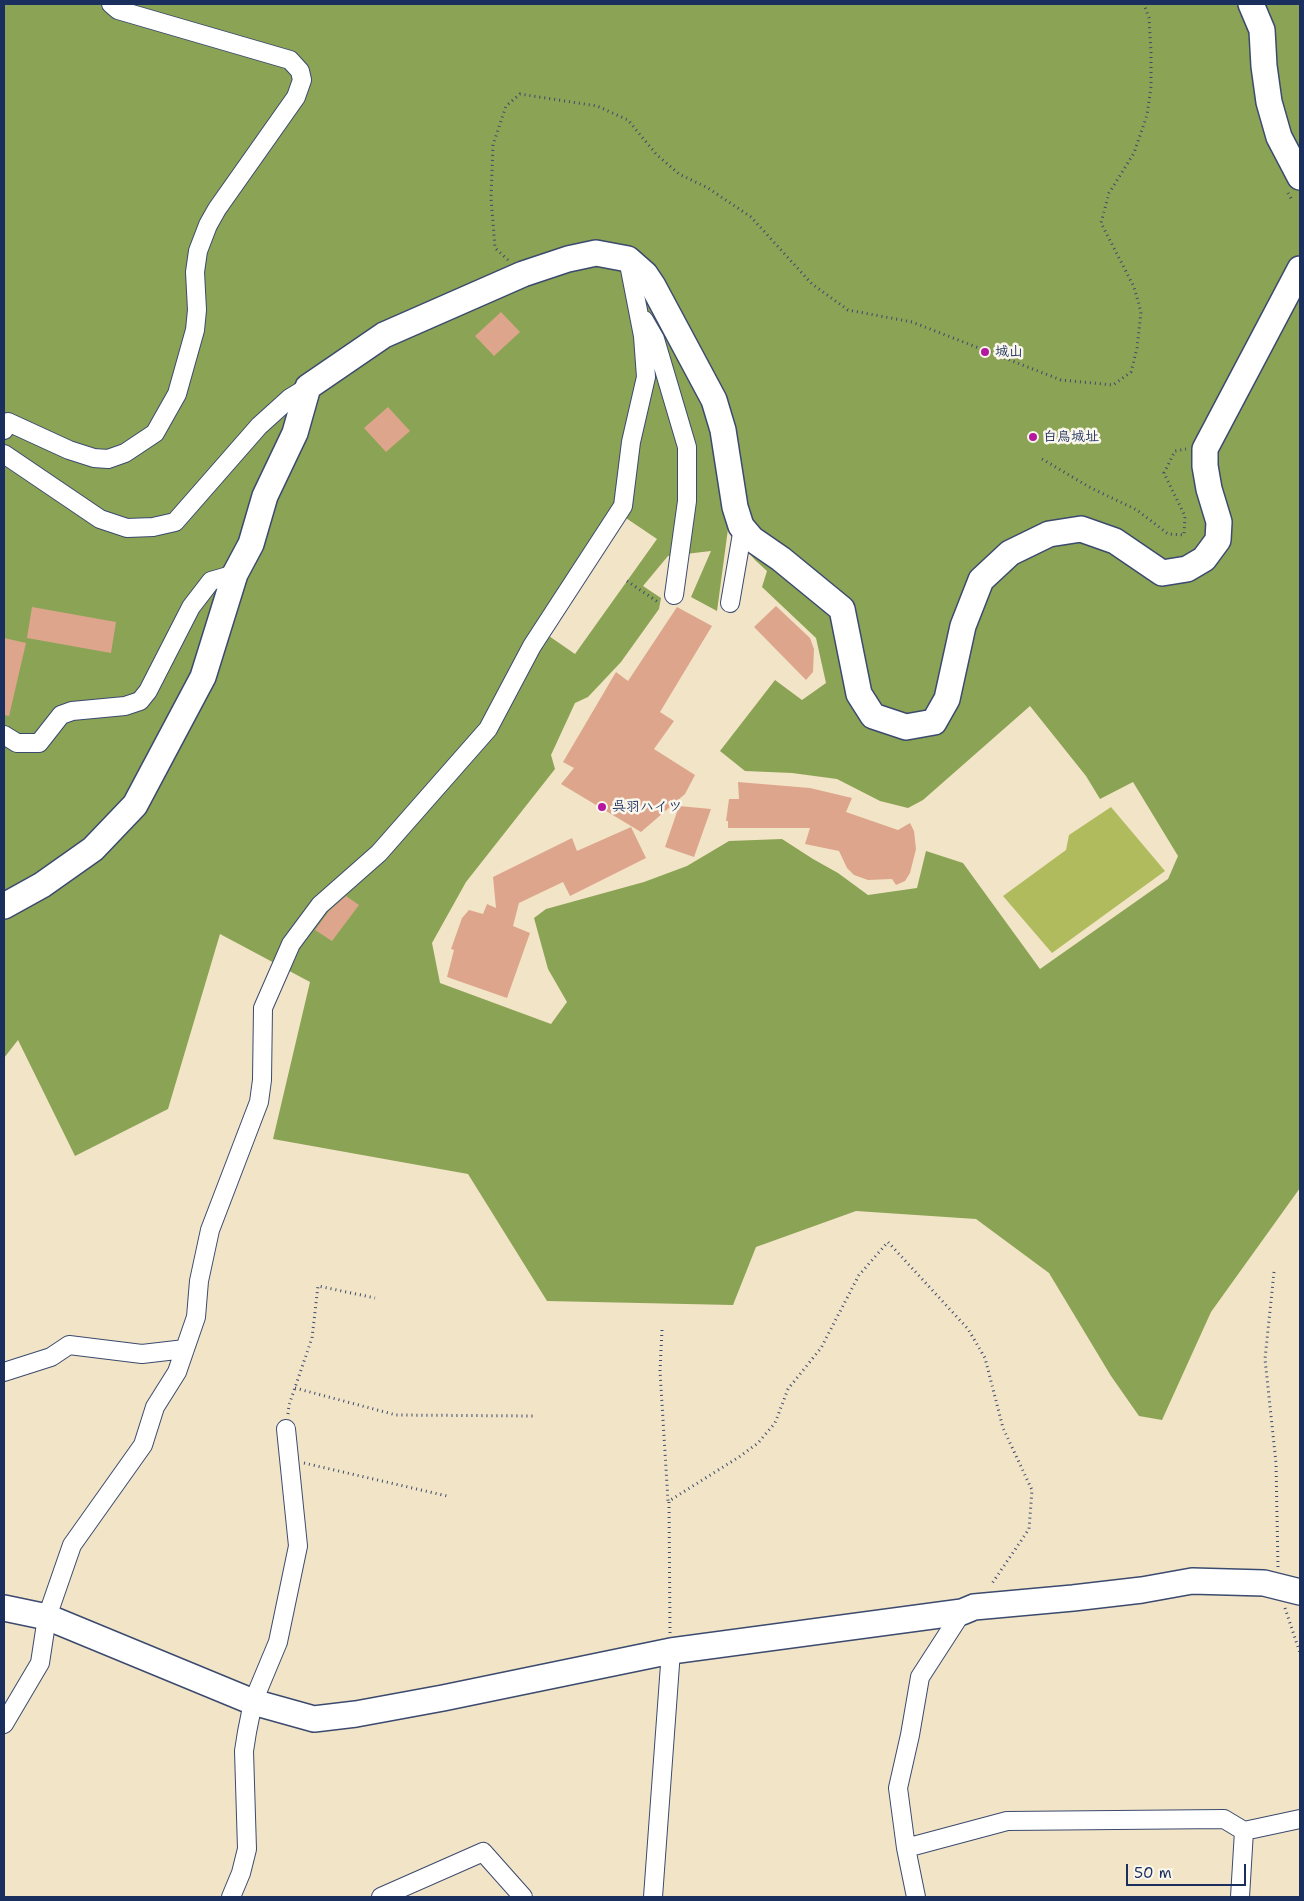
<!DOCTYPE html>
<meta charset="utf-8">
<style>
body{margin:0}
#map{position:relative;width:1304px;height:1901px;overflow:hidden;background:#f2e4c7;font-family:"Shantell Sans",sans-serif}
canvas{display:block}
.frame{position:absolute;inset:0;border:5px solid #1b2f5e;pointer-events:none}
.scale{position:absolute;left:1126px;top:1864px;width:120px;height:22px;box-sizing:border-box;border:2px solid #1b2f5e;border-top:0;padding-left:6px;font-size:15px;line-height:18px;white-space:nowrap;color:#1b2f5e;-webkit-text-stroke:4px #fbf7ec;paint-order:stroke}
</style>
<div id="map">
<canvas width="1304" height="1901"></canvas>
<div class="frame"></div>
<div class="scale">50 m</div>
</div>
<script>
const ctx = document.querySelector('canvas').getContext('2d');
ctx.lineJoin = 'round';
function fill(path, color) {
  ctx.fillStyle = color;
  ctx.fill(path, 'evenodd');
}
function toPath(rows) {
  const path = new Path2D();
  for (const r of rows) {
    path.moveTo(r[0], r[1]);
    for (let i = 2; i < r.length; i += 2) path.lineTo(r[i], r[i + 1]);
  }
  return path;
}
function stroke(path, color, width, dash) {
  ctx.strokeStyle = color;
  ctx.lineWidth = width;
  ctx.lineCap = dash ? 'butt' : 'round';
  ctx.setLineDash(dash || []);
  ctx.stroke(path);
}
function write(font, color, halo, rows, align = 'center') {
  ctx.font = font + ' "Shantell Sans","Klee One",sans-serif';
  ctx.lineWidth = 5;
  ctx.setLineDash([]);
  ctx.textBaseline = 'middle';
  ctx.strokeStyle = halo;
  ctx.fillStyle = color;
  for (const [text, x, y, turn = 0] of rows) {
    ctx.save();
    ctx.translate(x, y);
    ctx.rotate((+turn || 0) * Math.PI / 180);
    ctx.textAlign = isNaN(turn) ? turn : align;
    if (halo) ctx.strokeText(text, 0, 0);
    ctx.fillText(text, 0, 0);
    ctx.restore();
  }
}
fill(toPath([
 [1111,807,1165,871,1052,953,1003,896,1066,850,1069,835]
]), '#afbb5d');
fill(toPath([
 [4,4,1300,4,1300,1188,1211,1312,1162,1420,1139,1416,1111,1376,1049,1273,976,1219,856,1211,756,1247,733,1305,547,1301,468,1174,273,1139,310,982,220,934,168,1109,75,1156,18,1040,4,1058],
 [623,516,657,539,575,654,546,634],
 [728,529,755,560,767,571,762,587,816,638,826,683,802,700,775,680,720,751,745,771,792,773,837,779,880,801,908,808,923,800,1030,706,1086,776,1100,799,1133,782,1178,856,1168,879,1040,969,963,863,926,851,917,888,868,895,838,873,813,859,782,839,729,841,687,866,644,882,546,909,534,918,548,969,567,1002,551,1024,440,983,432,943,466,882,555,769,551,755,575,703,588,697,621,662,659,609,661,598,643,586,668,556,711,551,691,597,717,611]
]), '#8ba354');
fill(toPath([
 [501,312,520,332,494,356,475,336],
 [388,407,410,431,386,452,364,428],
 [776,606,810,638,814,649,813,672,806,680,754,627],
 [32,607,116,622,111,653,27,638],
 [677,607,712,626,660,712,674,721,654,749,695,775,685,794,641,832,561,784,574,768,563,762,616,672,628,681],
 [4,638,26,643,9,716,4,715],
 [738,782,810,788,852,798,846,812,898,830,910,823,914,831,916,849,910,873,905,881,896,885,892,879,868,880,854,875,847,868,839,851,805,844,810,828,728,828,728,821,726,821,729,799,739,799],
 [679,806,711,809,694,857,665,847],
 [631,827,646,858,570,896,563,882,519,903,513,926,530,933,507,998,447,977,454,950,451,949,462,918,469,910,483,914,487,904,496,908,493,877,572,838,577,851],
 [346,896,359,905,332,941,315,930,329,911]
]), '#dda68c');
const street = toPath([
 [644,320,655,339,687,447,687,501,674,595],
 [4,430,8,422,69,450,94,458,108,459,125,453,155,433,177,394,195,330,197,310,195,272,198,251,208,225,217,209,296,97,302,80,300,71,290,60,118,10,111,4],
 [4,454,100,519,127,528,153,527,175,522,259,426,290,398,308,387],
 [730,603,743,528],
 [4,735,17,743,39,743,61,715,72,711,125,706,140,701,148,691,191,607,211,581,235,574],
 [4,1372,51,1357,69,1345,142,1354,185,1349],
 [4,1724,40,1663,47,1617,72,1545,143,1445,155,1407,177,1372,196,1317,199,1281,210,1230,259,1102,262,1080,263,1008,291,944,320,905,379,853,488,729,532,646,623,506,631,442,646,377,643,336,628,259],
 [906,1848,1007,1821,1224,1819,1244,1831,1300,1819],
 [231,1897,241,1873,247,1849,244,1751,247,1732,253,1702,278,1642,298,1546,286,1429],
 [381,1897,483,1852,523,1897],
 [653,1897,671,1651],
 [916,1897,906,1848,898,1788,910,1735,920,1677,962,1612],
 [1240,1897,1244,1831]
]);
const secondary = toPath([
 [1251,4,1262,30,1264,66,1269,102,1279,137,1300,177],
 [4,906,42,885,93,849,135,805,203,677,235,574,251,544,265,496,295,433,308,387,384,335,523,274,568,259,596,253,628,259,645,274,653,286,714,400,723,430,735,507,741,526,752,539,781,559,842,609,859,694,873,716,906,727,934,722,947,699,963,626,981,580,1010,553,1049,534,1081,529,1115,541,1162,573,1187,569,1204,559,1218,540,1219,522,1209,489,1205,466,1205,449,1300,269],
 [4,1608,47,1617,253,1702,314,1719,356,1714,443,1698,671,1651,962,1612,974,1607,1073,1598,1142,1590,1192,1581,1264,1583,1300,1592]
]);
stroke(street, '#3b4a6e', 20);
stroke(secondary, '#3b4a6e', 28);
stroke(toPath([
 [1288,193,1292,200],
 [508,260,495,248,491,198,493,145,506,106,520,94,597,106,628,120,656,154,679,174,708,188,751,217,812,284,848,310,912,322,1061,380,1113,385,1131,372,1137,348,1141,312,1134,287,1101,223,1109,193,1134,153,1147,115,1151,87,1151,52,1149,18,1144,4],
 [1042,459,1091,488,1137,510,1168,534,1184,535,1185,516,1164,473,1175,451,1186,449],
 [627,581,658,602],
 [1274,1272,1265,1359,1276,1463,1278,1567],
 [662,1330,660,1371,668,1501],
 [295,1388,396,1415,534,1416],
 [288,1414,289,1405,312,1338,318,1286,375,1298],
 [304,1463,447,1496],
 [1285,1608,1300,1653],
 [670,1633,669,1501,739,1457,758,1443,775,1423,788,1389,821,1348,859,1275,888,1242,968,1329,985,1358,1003,1428,1032,1490,1029,1529,991,1585]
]), '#3b4a6e', 3, [1, 4]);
stroke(street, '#fff', 18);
stroke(secondary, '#fff', 25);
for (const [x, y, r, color] of [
 [985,352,5,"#b5179e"],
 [1033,437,5,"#b5179e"],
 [602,807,5,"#b5179e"]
]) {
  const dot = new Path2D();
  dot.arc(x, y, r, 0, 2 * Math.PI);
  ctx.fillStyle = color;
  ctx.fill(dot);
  stroke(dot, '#fbf7ec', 2);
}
write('bold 14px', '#1b2f5e', '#fbf7ec', [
 ["城山",995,352],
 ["白鳥城址",1043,437],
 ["呉羽ハイツ",612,807]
], 'left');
</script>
